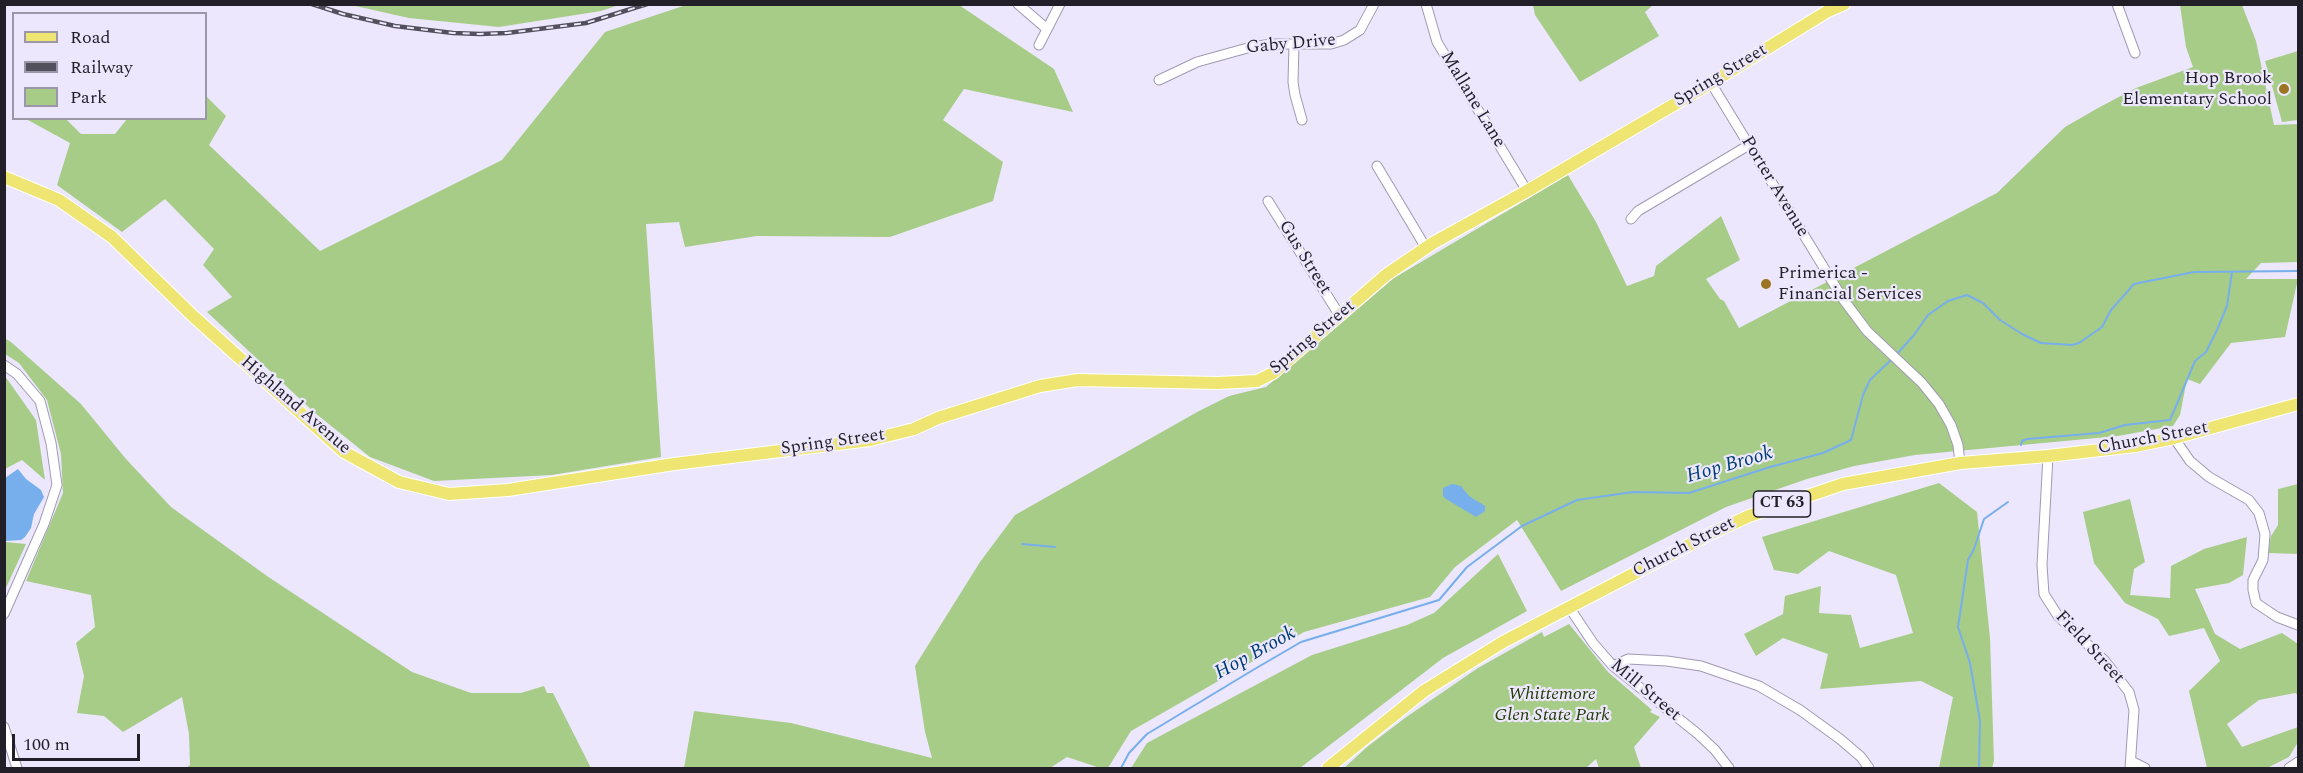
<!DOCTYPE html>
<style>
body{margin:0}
#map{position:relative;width:2303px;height:773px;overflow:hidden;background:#ece7fc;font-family:Spectral,serif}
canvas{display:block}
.frame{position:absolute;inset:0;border:6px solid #221f29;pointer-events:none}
.legend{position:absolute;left:12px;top:12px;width:195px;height:108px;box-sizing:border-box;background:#ece7fc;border:2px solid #9b97a8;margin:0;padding:8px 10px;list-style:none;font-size:18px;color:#221f29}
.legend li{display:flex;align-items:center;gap:12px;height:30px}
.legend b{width:30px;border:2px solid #9b97a8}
.scale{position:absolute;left:12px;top:734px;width:128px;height:27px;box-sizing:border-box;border:3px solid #221f29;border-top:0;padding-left:8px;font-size:18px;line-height:21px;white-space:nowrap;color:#221f29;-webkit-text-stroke:4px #ece7fc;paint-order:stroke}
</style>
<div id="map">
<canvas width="2303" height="773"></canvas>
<div class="frame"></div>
<ul class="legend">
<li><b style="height:8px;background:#efe573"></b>Road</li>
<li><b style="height:8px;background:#53505d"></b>Railway</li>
<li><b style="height:16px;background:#a7cc88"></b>Park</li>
</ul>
<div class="scale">100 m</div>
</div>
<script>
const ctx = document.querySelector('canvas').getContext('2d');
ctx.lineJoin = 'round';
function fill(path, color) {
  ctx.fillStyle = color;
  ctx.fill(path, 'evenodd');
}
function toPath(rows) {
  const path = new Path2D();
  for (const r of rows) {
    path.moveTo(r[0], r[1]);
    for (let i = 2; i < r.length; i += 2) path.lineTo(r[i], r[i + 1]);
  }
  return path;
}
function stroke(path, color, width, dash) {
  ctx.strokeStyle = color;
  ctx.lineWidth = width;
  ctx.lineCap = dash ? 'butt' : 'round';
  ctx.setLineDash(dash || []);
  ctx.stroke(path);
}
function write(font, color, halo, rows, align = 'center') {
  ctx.font = font + ' Spectral,serif';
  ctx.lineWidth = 4.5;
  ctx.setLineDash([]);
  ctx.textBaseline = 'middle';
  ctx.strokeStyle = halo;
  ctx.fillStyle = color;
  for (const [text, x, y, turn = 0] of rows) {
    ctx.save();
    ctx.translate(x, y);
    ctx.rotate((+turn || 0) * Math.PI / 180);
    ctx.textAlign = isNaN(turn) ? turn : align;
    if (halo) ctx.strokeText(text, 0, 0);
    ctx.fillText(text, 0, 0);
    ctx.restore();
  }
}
fill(toPath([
 [351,5,619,5,601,11,499,27,409,18],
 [686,5,959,5,1054,69,1073,112,964,89,943,120,1003,162,993,201,890,237,757,236,685,247,679,222,646,224,661,457,552,475,434,481,370,457,315,413,207,312,232,297,203,265,214,249,165,199,122,232,57,185,70,143,26,119,66,119,81,134,115,134,127,119,206,118,206,96,226,116,209,145,320,251,502,160,605,32],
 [1533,5,1653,5,1645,12,1659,36,1580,82,1535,15],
 [2180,5,2242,5,2256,41,2274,125,2298,124,2298,262,2261,263,2246,279,2298,279,2285,337,2231,343,2200,384,2187,379,2180,415,2173,426,2118,436,1915,455,1854,466,1807,479,1726,507,1561,591,1517,520,1455,567,1430,597,1304,632,1131,731,1108,768,1097,768,1097,767,1067,757,1050,768,684,768,694,711,791,723,932,758,925,732,915,666,980,562,1015,515,1199,411,1229,396,1266,387,1394,278,1568,175,1596,222,1627,286,1654,276,1656,266,1721,216,1740,260,1706,279,1720,299,1724,301,1739,328,1997,193,2065,127,2098,108,2136,88,2193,67,2186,47],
 [2298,51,2298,120,2282,122,2265,61],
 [4,338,11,342,81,404,126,459,171,507,267,576,412,672,471,693,521,693,544,686,547,693,553,693,591,768,186,768,190,765,189,734,182,697,123,732,104,716,77,713,84,676,76,643,95,627,91,595,26,581,63,493,61,454,47,400,19,363,5,354],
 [5,376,36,420,45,480,22,460,5,469],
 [1939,483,1977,512,1990,638,1994,761,1992,768,1939,768,1953,697,1921,681,1820,689,1828,654,1783,638,1756,656,1744,634,1783,614,1785,596,1821,586,1819,613,1851,615,1860,648,1913,633,1896,575,1829,551,1798,574,1774,570,1762,537],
 [2298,484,2298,554,2268,553,2271,536,2278,525,2278,489],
 [2130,499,2145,562,2134,569,2130,595,2170,598,2171,566,2204,549,2247,537,2243,575,2229,583,2195,589,2215,634,2240,649,2282,633,2298,644,2298,695,2295,693,2259,700,2227,724,2242,747,2298,727,2298,742,2289,757,2267,768,2207,768,2189,691,2220,661,2204,628,2169,636,2158,619,2125,603,2094,563,2083,512],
 [5,542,26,544,5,590,4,542],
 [1498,554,1527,611,1443,658,1300,768,1131,768,1147,743,1312,655,1407,625,1434,613],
 [1569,624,1608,672,1652,710,1650,712,1660,717,1634,747,1641,768,1599,768,1596,759,1586,768,1344,768,1367,747,1405,718,1478,668,1542,632,1544,637]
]), '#a7cc88');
fill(toPath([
 [18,469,26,479,41,490,44,497,34,514,31,528,25,537,21,540,5,541,5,478],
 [1452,484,1461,486,1469,496,1485,506,1485,511,1476,517,1446,499,1443,496,1443,488]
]), '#77aeec');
stroke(toPath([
 [1897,354,1914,335,1928,315,1948,301,1967,295,1983,303,2000,320,2022,334,2041,343,2072,345,2079,343,2102,327,2111,310,2134,284,2194,272,2298,271],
 [2021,445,2022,441,2027,439,2099,433,2125,425,2170,420,2195,361,2206,352,2217,330,2227,306,2232,272],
 [1022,544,1055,547],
 [1121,768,1129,753,1147,734,1253,670,1301,642,1439,600,1467,567,1522,526,1577,500,1633,492,1689,493,1770,467,1823,453,1851,440,1863,395,1870,380,1893,358],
 [1979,768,1980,721,1970,663,1958,627,1968,560,1974,549,1984,519,2008,502]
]), '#77aeec', 2);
const minor = toPath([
 [1018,4,1047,29],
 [1426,4,1437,42,1527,191],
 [2117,4,2135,53],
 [1294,44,1293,82,1295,95,1302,120],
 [1039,45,1060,4],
 [1159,80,1197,62,1251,47,1272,44,1331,44,1344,40,1360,30,1374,4],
 [1711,83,1843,299,1867,331,1922,383,1939,404,1951,425,1958,445,1960,463],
 [1377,166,1426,248],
 [1268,201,1340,316],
 [1631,219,1638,211,1749,145],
 [4,365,17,374,40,401,51,443,57,485,44,524,4,614],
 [2174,438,2190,461,2209,477,2249,500,2259,513,2265,534,2263,560,2253,580,2253,590,2256,603,2277,617,2298,625],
 [2048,456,2042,565,2044,594,2058,616,2105,661,2129,692,2134,710,2130,768],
 [1569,607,1593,643,1613,666,1698,734,1715,750,1729,768],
 [1613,666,1628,659,1667,661,1701,666,1759,686,1800,710,1840,739,1861,757,1869,768],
 [4,727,17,768],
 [2131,761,2145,768],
 [2289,768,2298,762]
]);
const major = toPath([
 [4,177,59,200,112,237,193,316,344,452,399,482,449,494,508,490,674,464,870,440,914,429,938,418,1040,386,1078,380,1218,383,1257,381,1273,373,1386,275,1433,243,1527,191,1714,81,1828,11,1844,4],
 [1328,768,1424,691,1503,642,1710,534,1749,516,1843,484,1960,463,2048,456,2135,446,2174,438,2298,404]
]);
stroke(minor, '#a09ab2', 11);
stroke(major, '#fff', 14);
stroke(minor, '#fff', 9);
stroke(major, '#efe573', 12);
const rail = toPath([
 [312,4,343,14,395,26,453,33,480,34,507,33,586,23,647,4]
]);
stroke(rail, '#53505d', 4.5);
stroke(rail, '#ece7fc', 2, [7]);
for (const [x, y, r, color] of [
 [2284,89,6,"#9b7521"],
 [1766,284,6,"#9b7521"]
]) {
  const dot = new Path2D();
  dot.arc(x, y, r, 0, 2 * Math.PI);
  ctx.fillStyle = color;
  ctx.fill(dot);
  stroke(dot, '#ece7fc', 2);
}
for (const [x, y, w] of [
 [1782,504,57]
]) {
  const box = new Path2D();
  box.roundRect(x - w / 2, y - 13, w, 26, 4.5);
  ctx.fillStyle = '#ece7fc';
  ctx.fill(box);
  stroke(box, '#221f29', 1.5);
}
write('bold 16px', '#221f29', null, [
 ["CT 63",1782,504]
]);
write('18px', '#221f29', '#ece7fc', [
 ["Gaby Drive",1291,45,-5],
 ["Spring Street",1721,76,-31],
 ["Mallane Lane",1472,100,59],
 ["Porter Avenue",1774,187,59],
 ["Gus Street",1304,258,58],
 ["Spring Street",1313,338,-40],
 ["Highland Avenue",295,406,41],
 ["Church Street",2153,439,-11],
 ["Spring Street",833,443,-8],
 ["Church Street",1684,548,-27],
 ["Field Street",2089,648,47],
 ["Mill Street",1645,691,40]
]);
write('18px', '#221f29', '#ece7fc', [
 ["Hop Brook",2272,79],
 ["Elementary School",2272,100],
 ["Primerica -",1778,274,"left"],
 ["Financial Services",1778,295,"left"]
], 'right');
write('italic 18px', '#243c07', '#ece7fc', [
 ["Whittemore",1552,695],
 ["Glen State Park",1552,716]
]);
write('italic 20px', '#003f76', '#ece7fc', [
 ["Hop Brook",1730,466,-16],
 ["Hop Brook",1256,654,-29]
]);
</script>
